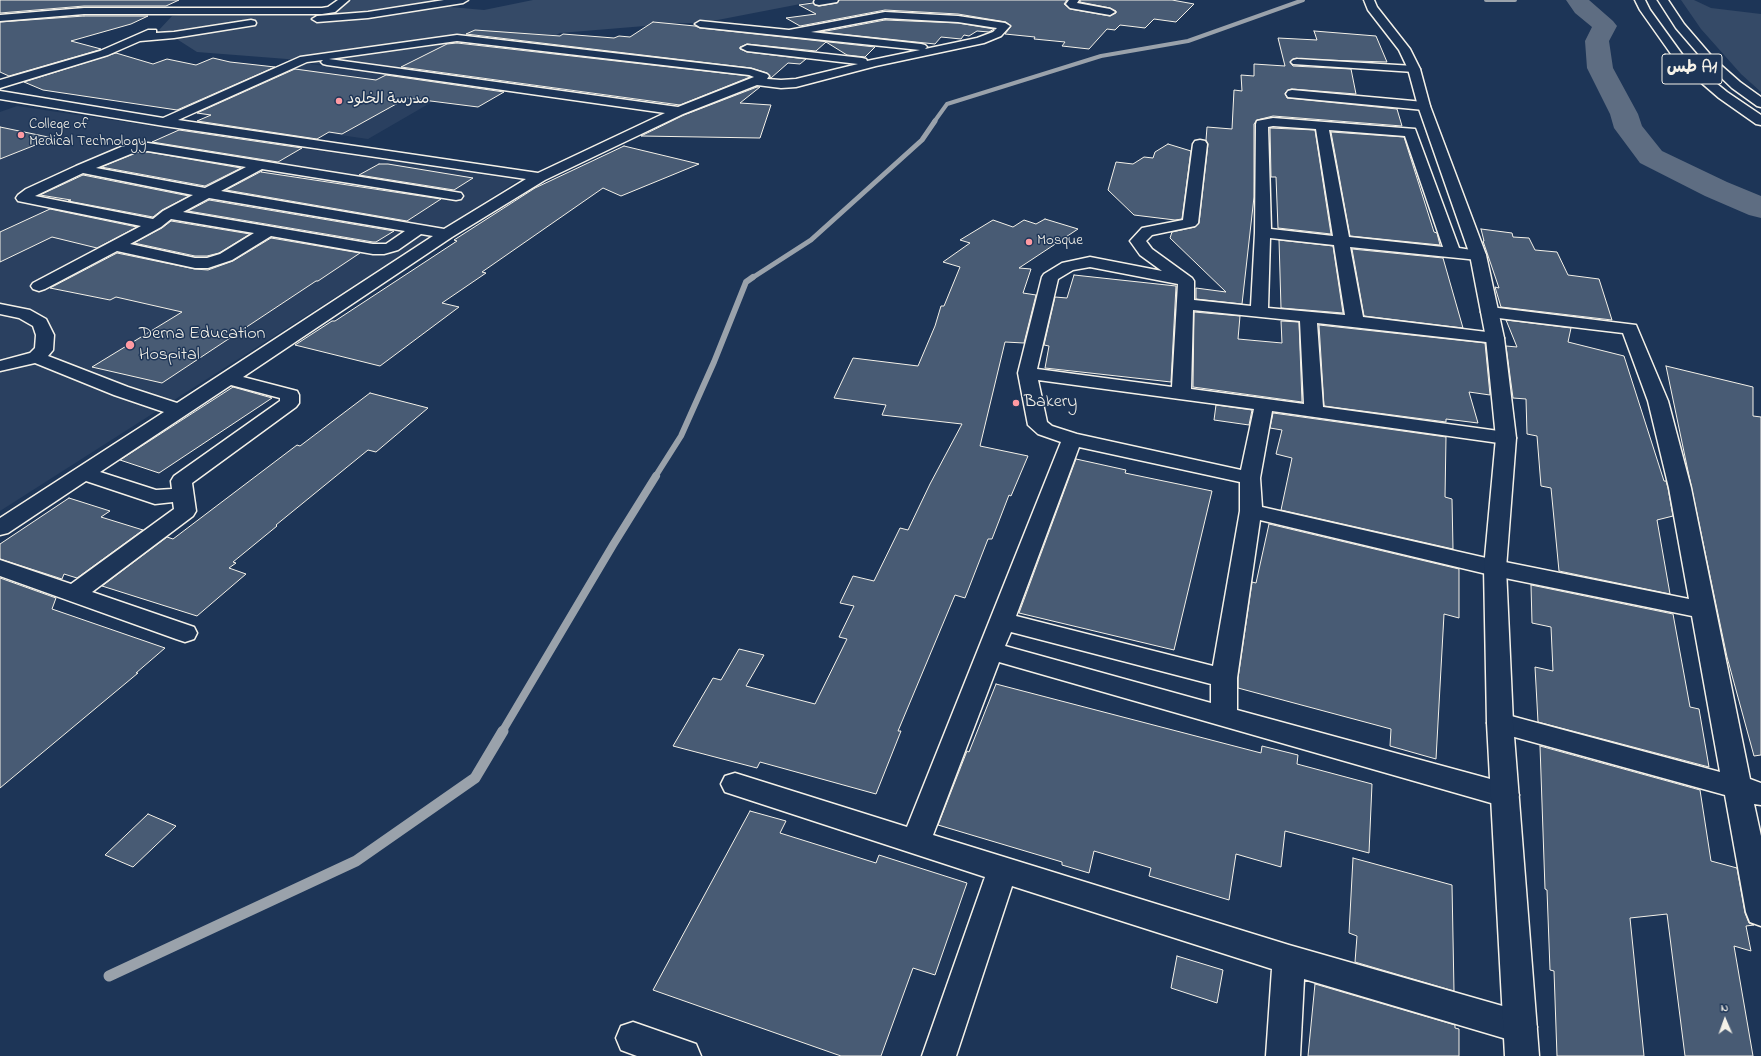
<!DOCTYPE html>
<meta charset="utf-8">
<style>
body{margin:0}
#map{position:relative;width:1761px;height:1056px;overflow:hidden;background:#1d3557;font-family:"Indie Flower",sans-serif}
canvas{display:block}
.north{position:absolute;left:1705px;top:1000px;width:40px;height:40px;-webkit-text-stroke:3px #1d3557;paint-order:stroke;rotate:358deg;font-size:11px;font-weight:700;line-height:16px;text-align:center;color:#f4f1e8}
.north::after{content:'';display:block;margin:auto;width:14px;height:18px;background:#f4f1e8;clip-path:polygon(50% 0,100% 100%,50% 72%,0 100%)}
</style>
<div id="map">
<canvas width="1761" height="1056"></canvas>
<div class="north">N</div>
</div>
<script>
const ctx = document.querySelector('canvas').getContext('2d');
ctx.lineJoin = 'round';
function fill(path, color) {
  ctx.fillStyle = color;
  ctx.fill(path, 'evenodd');
}
function toPath(rows) {
  const path = new Path2D();
  for (const r of rows) {
    path.moveTo(r[0], r[1]);
    for (let i = 2; i < r.length; i += 2) path.lineTo(r[i], r[i + 1]);
  }
  return path;
}
function stroke(path, color, width, dash) {
  ctx.strokeStyle = color;
  ctx.lineWidth = width;
  ctx.lineCap = dash ? 'butt' : 'round';
  ctx.setLineDash(dash || []);
  ctx.stroke(path);
}
function write(font, color, halo, rows, align = 'center') {
  ctx.font = font + ' "Indie Flower","Playpen Sans Arabic",sans-serif';
  ctx.lineWidth = 3;
  ctx.setLineDash([]);
  ctx.textBaseline = 'middle';
  ctx.strokeStyle = halo;
  ctx.fillStyle = color;
  for (const [text, x, y, turn = 0] of rows) {
    ctx.save();
    ctx.translate(x, y);
    ctx.rotate((+turn || 0) * Math.PI / 180);
    ctx.textAlign = isNaN(turn) ? turn : align;
    if (halo) ctx.strokeText(text, 0, 0);
    ctx.fillText(text, 0, 0);
    ctx.restore();
  }
}
fill(toPath([
 [295,62,463,84,368,139,186,113],
 [17,106,519,180,0,511,0,112]
]), '#2a4060');
fill(toPath([
 [352,0,462,0,450,7,484,10,533,0,821,0,702,23,681,23,560,33,556,35,479,31,390,75,287,59,197,52,172,36,159,30,172,16,191,13,334,12],
 [1681,0,1694,0,1711,8,1761,14,1761,92,1741,74,1701,29]
]), '#354a67');
stroke(toPath([
 [1486,0,1515,0],
 [934,122,947,104,1101,56,1188,41,1303,0]
]), '#9aa2ab', 4);
stroke(toPath([
 [752,278,811,240,922,140,935,121]
]), '#9aa2ab', 5);
stroke(toPath([
 [655,477,681,436,714,362,746,282,753,277]
]), '#9aa2ab', 6);
stroke(toPath([
 [502,732,613,545,656,476]
]), '#9aa2ab', 8);
stroke(toPath([
 [109,976,356,861,475,778,503,731]
]), '#9aa2ab', 11);
fill(toPath([
 [1566,0,1589,0,1613,21,1617,26,1609,41,1613,68,1638,114,1642,126,1662,151,1727,182,1761,196,1761,218,1749,215,1705,196,1640,163,1614,128,1610,114,1587,68,1585,41,1592,27,1575,13,1566,0]
]), '#5e6d82');
const building = toPath([
 [0,0,179,0,166,6,84,6,0,13,0,0],
 [839,0,1067,0,1064,4,1070,9,1110,16,1116,13,1116,11,1110,8,1080,2,1080,0,1172,0,1194,4,1176,22,1154,19,1145,28,1120,25,1115,30,1107,29,1089,49,1062,46,1065,42,1034,39,1035,37,1005,34,1011,26,1006,22,958,14,885,10,800,26,786,18,816,14,799,5,813,3,815,5,819,6,837,3,839,0],
 [84,16,148,16,131,24,71,41,101,49,99,50,9,76,0,72,0,22,84,16],
 [885,20,958,23,994,29,989,32,977,31,969,36,964,35,961,39,941,37,935,44,821,32,885,20],
 [653,22,695,26,700,28,875,47,865,57,847,55,826,42,816,51,747,44,740,47,740,49,747,52,806,59,800,64,788,63,771,78,767,73,751,68,466,34,475,30,560,36,563,34,614,38,619,36,630,37,653,22],
 [1314,31,1376,36,1387,62,1293,59,1290,62,1293,66,1351,69,1356,94,1292,89,1288,90,1285,93,1287,98,1397,109,1402,126,1273,116,1257,120,1254,124,1254,197,1242,304,1196,299,1196,288,1226,292,1170,238,1172,232,1195,227,1199,223,1208,144,1206,140,1207,127,1232,129,1234,90,1242,91,1241,75,1254,76,1254,64,1285,66,1278,38,1317,40,1314,31],
 [457,43,749,76,750,77,680,105,401,67,447,44,457,43],
 [116,53,153,64,167,59,196,65,213,58,230,62,275,67,177,110,43,90,24,82,116,53],
 [295,69,376,80,386,75,504,92,478,107,407,98,342,134,329,132,317,139,197,121,211,115,197,113,295,69],
 [757,87,760,87,740,103,771,105,760,138,641,136,684,115,757,87],
 [0,127,53,138,0,159,0,127],
 [1270,128,1315,130,1331,234,1278,228,1276,177,1271,177,1270,128],
 [179,130,302,148,278,162,152,142,179,130],
 [1331,132,1404,137,1434,232,1437,233,1440,245,1350,236,1331,132],
 [1168,144,1191,151,1182,219,1175,220,1134,215,1108,190,1116,162,1133,164,1144,157,1153,158,1155,152,1168,144],
 [624,146,699,164,621,196,603,188,482,272,486,273,442,303,459,307,380,366,295,345,332,321,335,321,457,241,454,240,535,188,624,146],
 [138,152,148,152,241,168,205,186,101,167,138,152],
 [379,164,388,164,473,178,454,190,359,175,379,164],
 [262,171,261,172,441,199,407,221,226,190,262,171],
 [83,175,189,196,162,210,153,217,68,201,71,200,40,195,83,175],
 [209,200,394,231,376,242,373,242,188,211,209,200],
 [50,209,137,227,97,248,52,237,0,262,0,232,50,209],
 [1045,219,1078,229,1019,268,1031,269,1023,293,1036,295,1024,343,1005,342,980,446,1028,456,1011,496,1009,495,992,539,988,539,965,598,955,595,898,731,901,731,876,794,760,762,757,768,673,746,713,678,721,680,739,649,764,655,746,686,815,704,847,639,839,637,854,606,840,603,853,576,874,581,900,528,908,530,930,484,962,424,882,415,886,405,834,398,853,358,918,366,935,326,941,306,944,306,960,267,943,262,970,243,960,240,993,220,1013,227,1024,220,1036,224,1045,219],
 [171,221,250,234,219,253,207,256,195,256,134,243,162,228,171,221],
 [1481,229,1512,233,1513,237,1529,238,1535,250,1557,252,1568,275,1599,279,1612,320,1501,307,1495,287,1499,288,1483,241,1484,241,1481,229],
 [271,238,360,253,318,281,316,281,162,383,92,367,182,312,116,297,110,300,50,288,117,253,195,269,208,270,233,261,271,238],
 [1279,240,1333,246,1343,313,1281,308,1279,240],
 [1352,249,1443,258,1463,328,1364,316,1352,249],
 [1074,275,1176,286,1171,382,1045,368,1049,346,1044,345,1055,297,1067,298,1074,275],
 [1194,312,1240,316,1238,339,1282,343,1281,321,1299,322,1302,402,1193,387,1194,312],
 [1506,320,1571,328,1568,342,1624,356,1664,481,1666,481,1668,488,1673,516,1657,520,1670,594,1559,571,1551,488,1541,486,1537,436,1527,434,1526,399,1513,398,1506,346,1517,347,1506,320],
 [1319,325,1485,343,1490,395,1469,392,1478,423,1446,419,1446,422,1324,406,1319,325],
 [1666,366,1753,387,1753,416,1761,417,1761,755,1754,756,1727,657,1666,366],
 [233,387,272,398,159,473,120,460,233,387],
 [370,393,428,408,376,452,368,450,276,525,277,526,233,562,236,563,229,568,246,574,197,616,102,586,167,537,173,539,297,445,300,446,370,393],
 [1216,405,1252,410,1249,425,1214,420,1216,405],
 [1273,413,1446,437,1445,497,1452,499,1453,549,1281,510,1292,458,1276,454,1282,430,1270,428,1273,413],
 [1076,459,1126,470,1125,473,1212,491,1174,650,1019,613,1076,459],
 [69,498,110,511,101,517,143,530,77,578,64,574,62,579,0,559,0,544,69,498],
 [1269,524,1459,569,1459,618,1444,614,1436,759,1390,746,1391,729,1238,688,1238,678,1252,582,1256,583,1269,524],
 [0,578,56,598,52,609,165,648,136,673,138,673,0,788,0,578],
 [1531,585,1673,614,1690,707,1699,709,1709,767,1538,722,1535,667,1553,671,1551,627,1532,623,1531,585],
 [996,684,1261,753,1262,746,1298,755,1297,764,1372,784,1369,853,1285,831,1281,867,1236,854,1229,900,1149,876,1151,868,1094,851,1089,873,1062,865,1062,862,938,825,967,751,969,752,996,684],
 [1540,746,1700,790,1711,861,1737,868,1745,913,1749,923,1754,925,1746,926,1751,951,1734,946,1753,1056,1685,1056,1667,914,1630,918,1644,1056,1557,1056,1554,971,1550,970,1547,890,1545,889,1540,746],
 [750,811,786,821,780,833,876,863,879,855,967,883,935,975,913,968,881,1056,841,1056,653,990,750,811],
 [148,814,176,826,133,867,105,855,148,814],
 [1353,858,1452,885,1454,991,1355,962,1357,936,1349,933,1353,858],
 [1177,956,1223,970,1217,1003,1171,988,1177,956],
 [1315,984,1455,1025,1455,1028,1459,1029,1459,1056,1308,1056,1315,984]
]);
fill(building, '#485b74');
stroke(building, '#f4f1e8', 1);
const street = toPath([
 [338,0,349,0,335,12,322,14,84,14,0,21,0,15,84,8,322,8,328,7,338,0],
 [444,0,468,0,463,3,368,18,317,22,312,19,317,16,368,12,444,0],
 [815,0,838,0,837,2,819,5,815,4,814,2,815,0],
 [1069,0,1079,0,1077,3,1110,9,1115,12,1110,15,1070,8,1066,4,1069,0],
 [885,12,958,16,1005,23,1010,26,1001,36,984,43,876,66,796,87,781,88,757,85,683,114,545,180,452,237,243,377,297,391,299,395,299,403,296,407,192,483,196,511,193,516,92,592,194,627,197,633,194,639,185,642,176,639,0,576,0,560,71,584,174,509,173,502,155,504,86,481,8,533,0,535,0,518,164,412,114,395,35,363,0,371,0,361,30,353,35,348,36,335,33,326,19,318,0,314,0,304,30,310,46,319,54,335,53,350,48,356,128,387,177,403,433,236,421,234,398,250,384,254,373,254,271,236,232,260,208,268,195,268,117,251,45,289,39,291,33,289,31,286,33,283,141,226,18,201,16,198,18,195,26,189,76,166,121,147,138,143,148,143,461,193,463,196,461,199,456,200,262,169,221,191,444,229,526,179,164,126,0,99,0,91,163,118,300,57,457,35,751,69,767,74,769,76,767,79,781,80,796,79,858,64,747,51,741,48,747,45,862,58,866,59,867,61,920,50,700,27,695,24,700,21,789,30,885,12],
 [885,18,958,22,997,28,993,32,977,38,925,49,927,47,925,45,921,44,811,32,885,18],
 [457,41,749,75,754,77,678,107,329,59,457,41],
 [323,60,321,62,323,64,327,65,665,113,538,173,178,120,307,62,323,60],
 [138,151,148,151,246,167,205,188,96,168,138,151],
 [83,173,193,195,163,211,153,219,35,196,83,173],
 [209,198,405,231,386,244,373,244,183,212,209,198],
 [171,219,254,233,220,254,207,258,195,258,130,244,161,227,171,219],
 [231,385,280,398,280,401,174,476,171,481,172,489,156,490,100,472,231,385],
 [251,20,255,21,256,23,255,25,174,38,140,41,108,55,0,88,0,80,100,51,148,30,156,30,156,33,174,32,251,20],
 [1297,59,1414,66,1420,69,1414,72,1293,64,1291,62,1293,60,1297,59],
 [1292,90,1424,102,1428,103,1430,106,1428,109,1424,110,1288,97,1286,94,1288,91,1292,90],
 [1273,118,1415,129,1459,248,1484,252,1486,255,1484,258,1478,260,1350,247,1363,317,1495,333,1501,334,1504,338,1501,342,1495,343,1317,323,1323,407,1506,432,1513,434,1516,438,1513,442,1506,444,1272,411,1260,478,1262,507,1495,560,1689,599,1669,488,1648,401,1623,333,1490,317,1484,316,1481,312,1484,308,1490,307,1636,325,1668,401,1691,488,1750,779,1761,783,1761,805,1754,804,1761,836,1761,926,1750,922,1746,912,1725,795,1500,733,1491,730,1487,723,1491,716,1500,713,1720,772,1692,616,1495,576,1260,520,1237,678,1237,710,1505,783,1515,787,1519,795,1515,803,1505,807,999,662,933,835,1289,945,1520,1011,1532,1016,1537,1027,1532,1038,1520,1043,1304,979,1300,1056,1266,1056,1272,969,1012,886,956,1056,922,1056,985,877,725,792,721,784,725,776,735,773,907,827,1061,442,1038,434,1028,425,1018,373,1042,277,1044,274,1062,263,1090,257,1162,271,1140,255,1130,241,1142,228,1183,220,1193,144,1195,141,1200,140,1205,141,1207,144,1198,223,1195,226,1152,235,1146,241,1152,249,1192,278,1194,281,1194,300,1251,306,1255,233,1256,124,1257,121,1273,118],
 [1273,126,1316,129,1333,236,1271,229,1268,127,1273,126],
 [1329,130,1405,136,1443,247,1349,237,1329,130],
 [1270,238,1334,245,1345,315,1268,308,1270,238],
 [1090,267,1178,284,1172,387,1037,369,1058,279,1073,270,1090,267],
 [1193,310,1300,321,1304,404,1191,389,1193,310],
 [1038,380,1254,409,1241,470,1077,434,1052,426,1047,422,1038,380],
 [1079,447,1240,482,1240,511,1213,666,1016,616,1079,447],
 [1011,632,1211,684,1211,703,1005,646,1011,632],
 [633,1022,696,1044,701,1056,637,1056,621,1050,616,1038,621,1026,633,1022]
]);
const secondary = toPath([
 [1364,0,1374,0,1377,7,1410,49,1420,69,1430,106,1486,255,1504,338,1516,438,1506,568,1513,723,1539,1056,1505,1056,1487,723,1484,568,1496,438,1486,338,1470,255,1418,106,1408,69,1399,50,1368,10,1364,0]
]);
const highway = toPath([
 [1635,0,1645,0,1650,10,1684,57,1727,92,1761,115,1761,125,1756,124,1719,98,1676,61,1640,10,1635,0],
 [1658,0,1668,0,1684,24,1715,60,1740,82,1761,97,1761,107,1757,106,1732,88,1707,64,1676,28,1658,0]
]);
stroke(street, '#f4f1e8', 3);
stroke(secondary, '#f4f1e8', 3);
stroke(highway, '#f4f1e8', 3);
fill(street, '#1d3557');
fill(secondary, '#1d3557');
fill(highway, '#1d3557');
for (const [x, y, r, color] of [
 [339,101,4,"#ff9aa2"],
 [21,135,4,"#ff9aa2"],
 [1029,242,4,"#ff9aa2"],
 [130,345,5,"#ff9aa2"],
 [1016,403,4,"#ff9aa2"]
]) {
  const dot = new Path2D();
  dot.arc(x, y, r, 0, 2 * Math.PI);
  ctx.fillStyle = color;
  ctx.fill(dot);
  stroke(dot, '#1d3557', 1.5);
}
write('15px', '#f4f1e8', '#1d3557', [
 ["مدرسة الخلود",347,101],
 ["College of",29,126],
 ["Medical Technology",29,143],
 ["Mosque",1037,242]
], 'left');
for (const [x, y, w] of [
 [1692,69,60]
]) {
  const box = new Path2D();
  box.roundRect(x - w / 2, y - 15, w, 30, 3);
  ctx.fillStyle = '#1d3557';
  ctx.fill(box);
  stroke(box, '#f4f1e8', 1);
}
write('bold 17px', '#f4f1e8', null, [
 ["طس A1",1692,69]
]);
write('18px', '#f4f1e8', '#1d3557', [
 ["Derna Education",139,335],
 ["Hospital",139,356],
 ["Bakery",1024,403]
], 'left');
</script>
